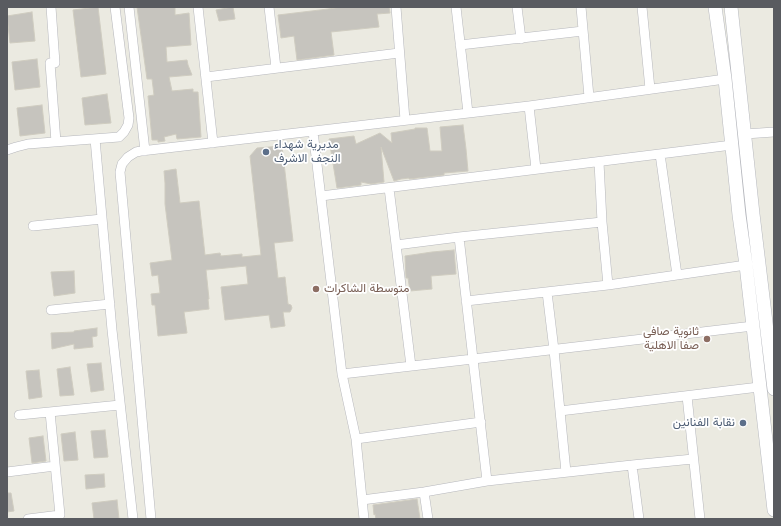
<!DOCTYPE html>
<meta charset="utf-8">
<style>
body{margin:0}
#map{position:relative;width:781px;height:526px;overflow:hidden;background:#ebeae1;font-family:Jost,sans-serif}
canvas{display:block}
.frame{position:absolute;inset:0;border:8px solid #595b60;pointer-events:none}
</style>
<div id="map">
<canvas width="781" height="526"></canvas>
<div class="frame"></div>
</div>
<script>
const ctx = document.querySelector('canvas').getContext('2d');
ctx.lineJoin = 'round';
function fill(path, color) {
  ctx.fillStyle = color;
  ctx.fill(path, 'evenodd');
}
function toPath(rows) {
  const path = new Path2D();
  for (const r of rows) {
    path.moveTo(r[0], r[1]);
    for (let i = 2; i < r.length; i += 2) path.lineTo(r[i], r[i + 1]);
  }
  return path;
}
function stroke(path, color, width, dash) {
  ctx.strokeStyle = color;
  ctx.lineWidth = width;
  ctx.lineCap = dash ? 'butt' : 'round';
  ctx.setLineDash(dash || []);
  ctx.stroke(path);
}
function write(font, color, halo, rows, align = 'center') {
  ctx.font = font + ' Jost,Vazirmatn,sans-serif';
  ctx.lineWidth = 3.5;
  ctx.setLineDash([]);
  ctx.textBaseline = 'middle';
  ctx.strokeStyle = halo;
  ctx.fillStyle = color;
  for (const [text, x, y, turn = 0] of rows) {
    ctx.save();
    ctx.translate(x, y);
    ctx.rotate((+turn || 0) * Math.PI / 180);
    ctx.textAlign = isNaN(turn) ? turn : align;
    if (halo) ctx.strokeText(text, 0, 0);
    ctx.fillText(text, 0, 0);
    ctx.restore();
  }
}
const building = toPath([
 [98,7,106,74,81,77,73,10,98,7],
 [137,7,175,7,175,15,189,13,191,45,166,47,167,62,187,60,188,65,192,75,169,77,172,91,193,89,193,92,198,92,201,137,177,139,176,134,164,137,165,141,158,142,158,140,152,140,148,96,154,95,152,79,147,79,137,7],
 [233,7,235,19,219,21,216,10,233,7],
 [342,7,389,7,390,13,377,14,379,27,331,32,334,55,297,60,294,36,281,38,278,15,328,9,342,7],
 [32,12,35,41,10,43,7,16,32,12],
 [37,59,40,87,15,90,12,62,37,59],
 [107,94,111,123,85,125,82,98,107,94],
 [42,105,45,133,20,136,17,108,42,105],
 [463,125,466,149,468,171,444,173,444,175,409,179,409,178,401,179,394,181,381,147,384,182,371,184,361,182,361,185,337,188,329,139,354,136,356,144,380,133,392,143,391,133,415,129,415,128,427,128,430,151,442,151,440,127,463,125],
 [282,146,293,241,274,243,278,278,285,277,288,304,291,305,292,308,290,312,283,312,285,326,271,328,269,315,225,320,221,287,248,284,246,266,206,270,209,299,208,299,209,309,184,312,187,333,158,336,155,305,152,305,151,294,160,293,158,275,152,276,150,263,172,260,165,204,165,183,164,171,176,169,180,203,199,201,205,255,220,253,221,256,242,254,242,257,261,255,250,156,257,148,282,146],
 [454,250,456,274,431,276,432,289,410,291,408,278,406,278,405,256,432,252,454,250],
 [74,271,75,293,54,296,51,272,74,271],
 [97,328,97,336,92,337,93,347,74,349,74,344,52,349,51,333,74,332,74,331,97,328],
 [101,363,104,390,91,392,87,364,101,363],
 [70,367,74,395,60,396,57,369,70,367],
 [39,370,42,397,29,399,26,371,39,370],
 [105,430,108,457,94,458,91,431,105,430],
 [75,432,78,460,64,461,61,434,75,432],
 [43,436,46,461,32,463,29,438,43,436],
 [104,474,105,487,86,489,85,475,104,474],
 [7,493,11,493,14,511,7,512,7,493],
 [417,499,420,519,376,519,375,514,374,515,373,505,417,499],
 [117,500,119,519,94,519,92,503,117,500]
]);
fill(building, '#c6c4be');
stroke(building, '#cfccc0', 1);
const street = toPath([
 [51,7,55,63,50,63,56,142],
 [129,7,145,151],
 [198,7,213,143],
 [269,7,276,68],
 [396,7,405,120],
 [456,7,468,113],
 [517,7,521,39],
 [581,7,589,97],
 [642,7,650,89],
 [460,45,583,31],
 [206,77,399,53],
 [529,106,536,169],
 [313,131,342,374,356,439,364,519],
 [745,134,774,132],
 [95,139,112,330,133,519],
 [7,150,16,147,28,144,119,137,124,132,128,125,129,118,115,7],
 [660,154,677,275],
 [599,162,602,222,608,285],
 [389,188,411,366],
 [321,196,732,145],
 [33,226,102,219],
 [459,237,487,481],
 [396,245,459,237,602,222],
 [547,292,554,350,566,472],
 [466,301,608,285,746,265],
 [51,310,110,304],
 [342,374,473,359,753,326],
 [687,396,700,519],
 [560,411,759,387],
 [19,415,120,405],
 [356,439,481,422],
 [632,465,639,519],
 [7,472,55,466],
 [424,492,428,519],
 [362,500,424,492,487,481,632,465,693,459],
 [28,519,60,515,50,412],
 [151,519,120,172,122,164,128,157,136,152,141,151,529,106,725,79]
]);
const secondary = toPath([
 [715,7,725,79,739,215,746,265,774,510],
 [731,7,753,214,774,389]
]);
stroke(street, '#b6b7bc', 10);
stroke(secondary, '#b6b8be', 14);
stroke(street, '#fff', 9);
stroke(secondary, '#fff', 13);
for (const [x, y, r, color] of [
 [266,152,4,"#5c6f8a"],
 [316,289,4,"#8d6e63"],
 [707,339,4,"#8d6e63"],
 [743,423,4,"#5c6f8a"]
]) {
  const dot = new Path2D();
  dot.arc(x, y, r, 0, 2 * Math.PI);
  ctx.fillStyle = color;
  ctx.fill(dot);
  stroke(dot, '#fff', 1.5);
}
write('12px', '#4e5e75', '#fff', [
 ["مديرية شهداء",274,145],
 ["النجف الاشرف",274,159],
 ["نقابة الفنانين",735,423,"right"]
], 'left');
write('12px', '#785e54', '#fff', [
 ["متوسطة الشاكرات",324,289],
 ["ثانوية صافي",699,332,"right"],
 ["صفا الاهلية",699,346,"right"]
], 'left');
</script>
